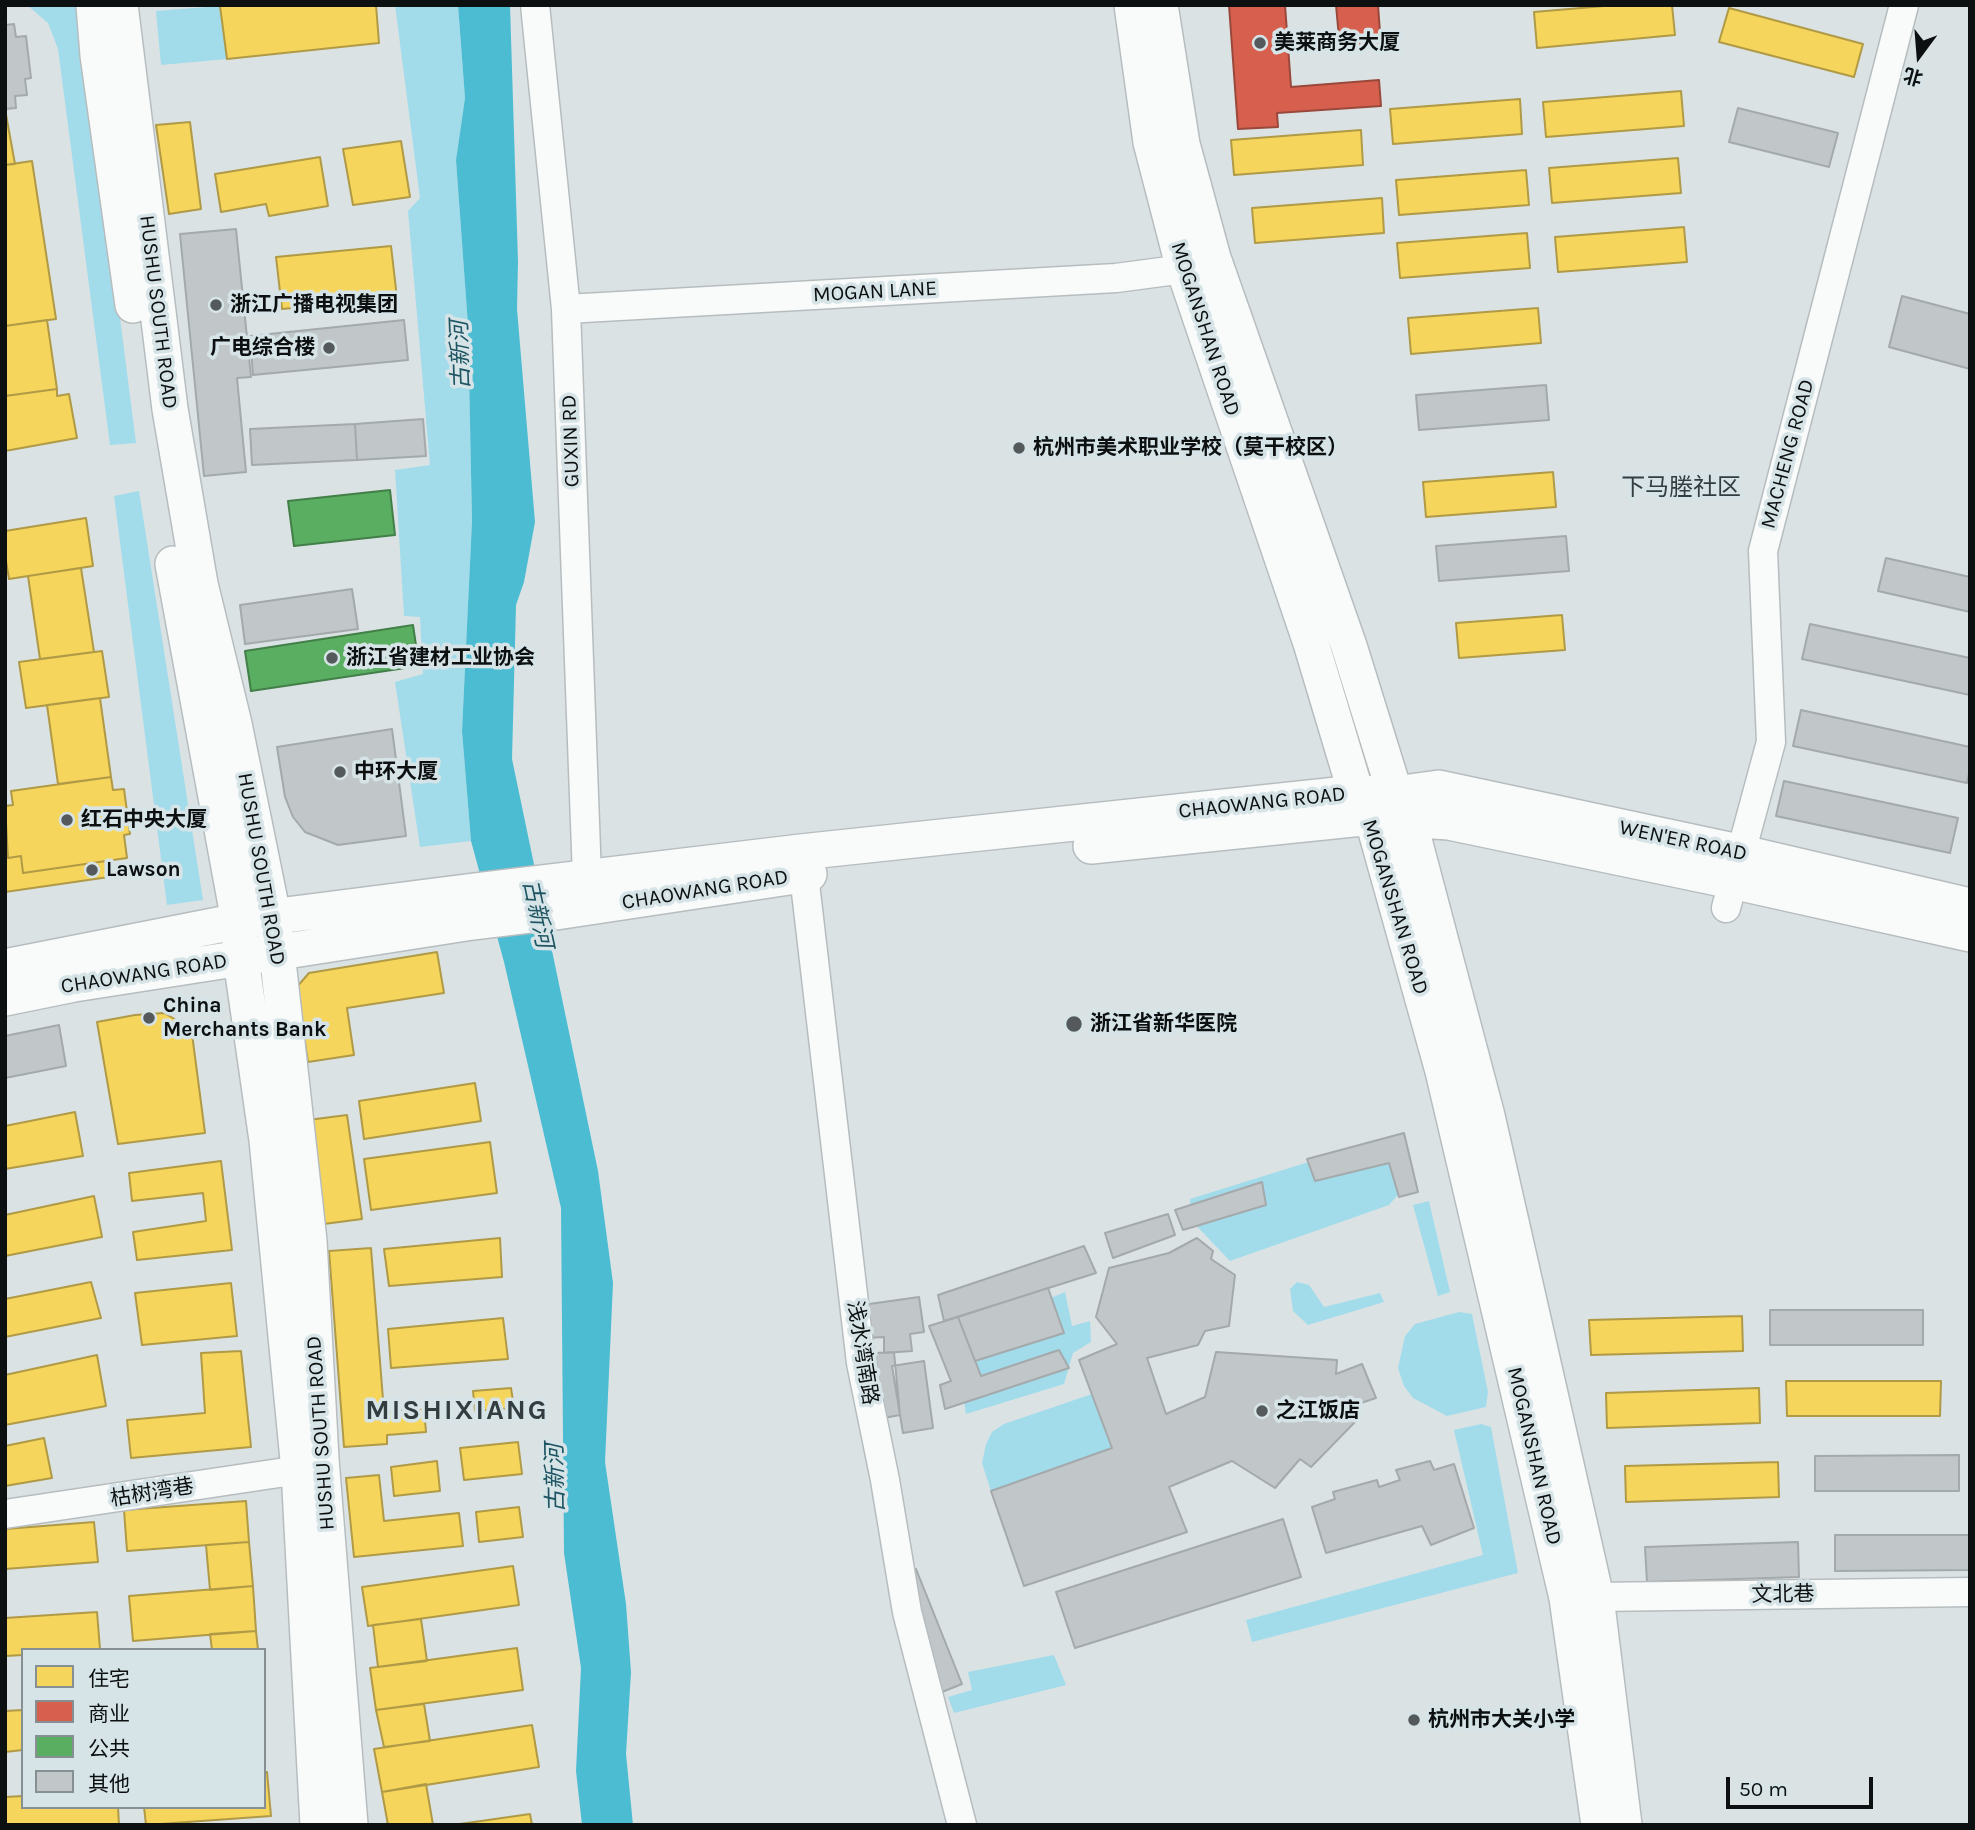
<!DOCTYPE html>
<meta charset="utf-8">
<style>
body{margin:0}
#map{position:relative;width:1975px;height:1830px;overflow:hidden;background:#dae2e4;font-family:Karla,"Noto Sans SC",sans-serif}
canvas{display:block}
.frame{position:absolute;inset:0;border:7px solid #0c1011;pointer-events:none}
.legend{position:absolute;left:21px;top:1648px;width:245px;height:161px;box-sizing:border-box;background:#d7e4e7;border:2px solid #868f91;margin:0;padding:9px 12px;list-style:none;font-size:21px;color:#0c1011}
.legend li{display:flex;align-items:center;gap:14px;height:35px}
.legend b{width:35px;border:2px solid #868f91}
.north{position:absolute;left:1884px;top:21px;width:70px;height:70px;-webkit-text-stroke:5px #d7e4e7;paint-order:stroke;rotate:196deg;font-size:19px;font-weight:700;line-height:28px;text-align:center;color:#0c1011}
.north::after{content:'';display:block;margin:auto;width:24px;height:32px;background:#0c1011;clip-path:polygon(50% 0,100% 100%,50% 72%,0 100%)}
.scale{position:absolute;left:1726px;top:1777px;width:147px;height:32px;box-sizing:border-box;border:4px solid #0c1011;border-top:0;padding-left:9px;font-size:21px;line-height:24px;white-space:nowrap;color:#0c1011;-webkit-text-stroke:5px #d7e4e7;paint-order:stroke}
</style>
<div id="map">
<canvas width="1975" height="1830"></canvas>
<div class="frame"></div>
<ul class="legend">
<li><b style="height:19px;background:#f6d55c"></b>住宅</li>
<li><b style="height:19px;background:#d6604d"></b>商业</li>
<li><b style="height:19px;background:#5aae61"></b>公共</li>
<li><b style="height:19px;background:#c1c7c8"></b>其他</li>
</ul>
<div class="north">北</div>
<div class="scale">50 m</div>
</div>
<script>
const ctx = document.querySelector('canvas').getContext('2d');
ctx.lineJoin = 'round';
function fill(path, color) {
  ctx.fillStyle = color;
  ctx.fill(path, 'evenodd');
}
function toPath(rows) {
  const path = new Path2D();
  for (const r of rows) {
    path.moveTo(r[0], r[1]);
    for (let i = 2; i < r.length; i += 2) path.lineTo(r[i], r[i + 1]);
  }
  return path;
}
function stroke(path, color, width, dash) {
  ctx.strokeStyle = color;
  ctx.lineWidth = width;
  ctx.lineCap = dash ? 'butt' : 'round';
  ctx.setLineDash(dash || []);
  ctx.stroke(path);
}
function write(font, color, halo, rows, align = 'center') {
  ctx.font = font + ' Karla,"Noto Sans SC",sans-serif';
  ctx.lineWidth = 7;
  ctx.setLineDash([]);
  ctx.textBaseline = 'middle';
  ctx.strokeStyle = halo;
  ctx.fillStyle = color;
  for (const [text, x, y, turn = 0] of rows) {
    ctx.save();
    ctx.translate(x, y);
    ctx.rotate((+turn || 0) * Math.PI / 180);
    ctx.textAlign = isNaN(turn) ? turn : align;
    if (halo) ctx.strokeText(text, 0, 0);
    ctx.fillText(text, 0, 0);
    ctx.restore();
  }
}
fill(toPath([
 [27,5,80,5,136,443,110,445,58,49,48,23],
 [395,5,458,5,465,98,456,160,468,325,472,521,462,731,471,841,420,847,395,682,423,674,420,617,404,616,395,470,430,465,408,211,420,198],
 [220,6,227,59,161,65,156,11],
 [139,491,203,900,167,905,114,496],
 [1389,1137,1403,1189,1389,1205,1230,1261,1191,1220,1190,1199],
 [1429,1201,1450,1292,1438,1296,1413,1205],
 [1297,1282,1309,1285,1324,1307,1380,1293,1384,1302,1308,1325,1293,1311,1290,1289],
 [1065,1292,1072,1326,1090,1321,1091,1342,1073,1353,1064,1384,966,1414,957,1358,1044,1301],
 [1459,1312,1472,1314,1488,1392,1486,1407,1447,1416,1413,1398,1404,1386,1398,1368,1405,1336,1415,1324],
 [1092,1394,1112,1448,991,1491,982,1463,986,1444,992,1432,1004,1424],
 [1481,1424,1491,1427,1518,1573,1252,1642,1246,1620,1483,1555,1454,1430],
 [1054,1655,1066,1685,954,1713,948,1697,972,1690,968,1672]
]), '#a2dceb');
fill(toPath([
 [458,5,510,5,518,262,517,309,535,522,524,582,516,605,512,759,598,1171,613,1283,605,1462,626,1604,631,1672,626,1754,633,1825,582,1825,576,1771,581,1668,564,1553,561,1208,504,962,471,841,462,731,472,521,468,325,456,160,465,98]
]), '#4cbcd2');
const homes = toPath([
 [376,5,379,43,227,59,220,6,376,5],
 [1616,5,1672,5,1675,35,1537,48,1534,12,1616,5],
 [1729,8,1863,44,1854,77,1719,42,1729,8],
 [1681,91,1684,126,1546,137,1543,102,1681,91],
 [1520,99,1522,134,1393,144,1390,109,1520,99],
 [5,109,15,164,5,165,5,109],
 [190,122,201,209,169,214,156,125,190,122],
 [1361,130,1363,165,1234,175,1231,140,1361,130],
 [401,141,410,197,353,205,343,149,401,141],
 [320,157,328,206,269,216,266,204,221,212,215,174,320,157],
 [1678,158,1681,193,1552,203,1549,168,1678,158],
 [32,161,56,319,5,326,5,165,32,161],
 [1526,170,1529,205,1399,215,1396,180,1526,170],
 [1382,198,1384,233,1255,243,1252,208,1382,198],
 [1684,227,1687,262,1558,272,1555,237,1684,227],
 [1527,233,1530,268,1400,278,1397,243,1527,233],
 [391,246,397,298,282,309,276,257,391,246],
 [1538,308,1541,343,1411,354,1408,318,1538,308],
 [47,320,57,389,5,396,5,326,47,320],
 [57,389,57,396,69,394,77,438,5,451,5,396,57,389],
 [1553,472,1556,507,1426,517,1423,482,1553,472],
 [86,518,93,566,9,579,5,555,5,531,86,518],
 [81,568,94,652,40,659,28,576,81,568],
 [1562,615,1565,650,1459,658,1456,623,1562,615],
 [102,651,109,697,26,708,19,662,102,651],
 [100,698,111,777,58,784,47,705,100,698],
 [111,777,113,790,124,789,130,834,124,835,127,858,23,873,21,856,8,858,5,806,13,805,11,791,111,777],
 [5,839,8,858,21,856,23,873,106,861,109,877,5,892,5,839],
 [437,952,444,993,347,1008,354,1055,308,1062,296,988,309,973,437,952],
 [164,1013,180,1022,192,1034,205,1133,118,1144,97,1022,135,1015,164,1013],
 [475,1083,481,1121,364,1139,359,1101,475,1083],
 [75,1112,83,1156,5,1169,5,1126,75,1112],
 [347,1115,362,1219,324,1224,308,1120,347,1115],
 [490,1142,497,1193,371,1210,364,1159,490,1142],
 [221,1161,232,1250,137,1260,133,1232,206,1221,203,1193,132,1201,129,1173,221,1161],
 [94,1196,102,1237,5,1256,5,1215,94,1196],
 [500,1238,502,1277,389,1286,384,1249,500,1238],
 [371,1248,384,1412,424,1409,426,1432,387,1435,387,1444,344,1447,329,1251,371,1248],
 [91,1282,101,1318,5,1337,5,1299,91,1282],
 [231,1283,237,1336,142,1345,135,1293,231,1283],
 [1742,1316,1743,1351,1591,1355,1589,1320,1742,1316],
 [503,1318,508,1359,391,1368,388,1329,503,1318],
 [241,1351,251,1447,131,1458,127,1420,205,1413,201,1353,241,1351],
 [97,1355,106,1406,5,1425,5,1375,97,1355],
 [1786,1381,1941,1381,1940,1416,1787,1416,1786,1381],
 [511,1388,514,1408,475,1411,473,1391,511,1388],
 [1759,1388,1760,1423,1607,1428,1606,1393,1759,1388],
 [44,1438,52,1478,5,1486,5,1446,44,1438],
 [518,1442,522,1474,464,1480,460,1448,518,1442],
 [437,1461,440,1491,394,1496,391,1467,437,1461],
 [1778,1462,1779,1497,1626,1502,1625,1466,1778,1462],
 [379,1475,384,1521,459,1513,463,1546,354,1557,346,1478,379,1475],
 [246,1501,249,1542,127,1551,124,1510,246,1501],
 [519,1507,523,1537,479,1542,476,1512,519,1507],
 [94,1522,98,1562,5,1569,5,1529,94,1522],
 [249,1542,253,1586,210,1590,206,1545,249,1542],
 [513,1566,519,1605,368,1626,362,1587,513,1566],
 [253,1586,256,1631,133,1641,129,1596,253,1586],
 [97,1612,100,1649,23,1650,23,1655,5,1656,5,1618,97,1612],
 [421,1619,427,1661,378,1667,373,1625,421,1619],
 [256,1631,258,1650,212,1650,210,1634,256,1631],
 [517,1648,523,1690,376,1710,370,1668,517,1648],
 [424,1704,430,1741,384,1747,376,1710,424,1704],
 [23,1710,23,1750,5,1752,5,1711,23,1710],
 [532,1725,539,1767,382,1792,374,1749,532,1725],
 [264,1772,267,1772,271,1816,146,1825,144,1807,264,1807,264,1772],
 [426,1784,433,1825,388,1825,382,1792,426,1784],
 [23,1796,23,1807,118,1807,119,1825,5,1825,5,1797,23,1796],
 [530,1814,532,1825,453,1825,530,1814]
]);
fill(homes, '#f6d55c');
stroke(homes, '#b09a46', 2);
const shops = toPath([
 [1229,5,1285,5,1291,87,1379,80,1381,106,1277,113,1278,127,1238,129,1229,5],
 [1336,5,1378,5,1381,46,1340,49,1336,5]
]);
fill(shops, '#d6604d');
stroke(shops, '#99483b', 2);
const public = toPath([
 [390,490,395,535,294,546,288,501,390,490],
 [413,625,419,666,251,691,245,651,413,625]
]);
fill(public, '#5aae61');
stroke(public, '#437f49', 2);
const building = toPath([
 [14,24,16,37,26,36,31,78,25,79,27,95,15,96,16,108,5,109,5,25,14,24],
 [1738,108,1838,133,1829,167,1729,142,1738,108],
 [236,229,251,377,237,378,246,472,204,476,180,234,236,229],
 [1902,296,1970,314,1970,369,1889,347,1902,296],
 [404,320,408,360,253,375,250,336,404,320],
 [1546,385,1549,420,1419,430,1416,395,1546,385],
 [423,419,426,456,357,460,355,424,423,419],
 [355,424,357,460,252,465,250,429,355,424],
 [1566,536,1569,571,1439,581,1436,546,1566,536],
 [1886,558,1970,577,1970,612,1878,591,1886,558],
 [352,589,358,629,245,644,240,605,352,589],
 [1810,624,1970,658,1970,695,1802,659,1810,624],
 [1801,710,1970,747,1970,769,1967,783,1793,746,1801,710],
 [392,729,406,836,338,845,305,832,293,817,285,797,277,747,392,729],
 [1784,781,1958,818,1950,853,1776,816,1784,781],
 [59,1025,66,1066,5,1078,5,1036,59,1025],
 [1404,1133,1418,1192,1399,1197,1389,1163,1315,1181,1307,1159,1404,1133],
 [1262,1182,1266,1205,1183,1230,1175,1210,1262,1182],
 [1168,1214,1175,1235,1113,1258,1105,1233,1168,1214],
 [1197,1238,1213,1251,1211,1259,1235,1275,1229,1326,1205,1331,1198,1345,1147,1358,1166,1414,1205,1397,1216,1352,1337,1360,1336,1374,1362,1364,1376,1398,1349,1407,1355,1422,1311,1467,1300,1459,1275,1488,1232,1461,1169,1487,1187,1532,1024,1586,991,1491,1112,1448,1079,1360,1117,1344,1096,1317,1109,1268,1169,1253,1197,1238],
 [1084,1246,1096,1273,944,1321,938,1295,1084,1246],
 [1048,1288,1064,1333,975,1361,958,1317,1048,1288],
 [919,1297,924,1332,910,1334,912,1351,884,1353,884,1337,867,1338,862,1305,919,1297],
 [1770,1310,1923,1310,1923,1345,1770,1345,1770,1310],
 [958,1317,981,1376,1059,1350,1069,1368,945,1409,940,1385,951,1381,929,1326,958,1317],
 [894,1352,900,1415,884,1418,875,1353,894,1352],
 [924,1361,933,1428,903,1433,892,1366,924,1361],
 [1959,1455,1959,1491,1815,1491,1815,1456,1959,1455],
 [1430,1461,1434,1470,1454,1464,1474,1528,1431,1545,1422,1526,1326,1553,1312,1507,1335,1499,1333,1492,1377,1480,1379,1487,1400,1480,1396,1470,1430,1461],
 [1283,1519,1301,1577,1075,1648,1056,1592,1283,1519],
 [1835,1535,1970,1535,1970,1570,1835,1571,1835,1535],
 [1798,1542,1799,1577,1647,1582,1645,1547,1798,1542],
 [916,1569,962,1684,942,1692,920,1636,908,1571,916,1569]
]);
fill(building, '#c1c7c8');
stroke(building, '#a4a9ab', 2);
const minor = toPath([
 [535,5,566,309,587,877],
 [566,309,1116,278,1184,269],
 [804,875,861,1363,885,1480,907,1612,962,1825],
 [1726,908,1771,742,1763,551,1904,5],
 [5,1514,299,1470],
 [1596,1597,1970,1592]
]);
const major = toPath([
 [94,5,98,55,133,305],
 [120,5,170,409,200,584,234,724,273,916,309,1241,321,1459,350,1825],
 [1132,5,1151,142,1184,269,1311,643,1356,793,1372,817,1443,1071,1567,1598,1599,1825],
 [1160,5,1182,144,1213,258,1349,646,1395,794,1409,821,1487,1116,1596,1597,1624,1825],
 [173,564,239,921,241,959,267,1140,299,1470,318,1825],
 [1091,846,1372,817,1449,822,1732,881,1970,934],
 [5,967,239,921,474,891,801,852,1356,793,1395,794,1439,788,1739,852,1970,906],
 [5,998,74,984,466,923,556,912,809,874]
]);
stroke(minor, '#b7bdbf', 31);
stroke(major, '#b7bdbf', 38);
stroke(minor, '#f9fbfb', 28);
stroke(major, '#f9fbfb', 35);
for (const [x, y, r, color] of [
 [1260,43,7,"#545a5b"],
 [216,305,7,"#545a5b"],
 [329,348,7,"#545a5b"],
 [1019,448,7,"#545a5b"],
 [332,658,7,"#545a5b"],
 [340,772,7,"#545a5b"],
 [67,820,7,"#545a5b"],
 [92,870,7,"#545a5b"],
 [149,1018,7,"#545a5b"],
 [1074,1024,9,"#545a5b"],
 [1262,1411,7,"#545a5b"],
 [1414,1720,7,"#545a5b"]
]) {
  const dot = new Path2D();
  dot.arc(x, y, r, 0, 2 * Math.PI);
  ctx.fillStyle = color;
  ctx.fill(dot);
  stroke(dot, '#d7e4e7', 2.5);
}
write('bold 21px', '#0c1011', '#d7e4e7', [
 ["美莱商务大厦",1274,43],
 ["浙江广播电视集团",230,305],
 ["广电综合楼",315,348,"right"],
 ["杭州市美术职业学校（莫干校区）",1033,448],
 ["浙江省建材工业协会",346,658],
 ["中环大厦",354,772],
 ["红石中央大厦",81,820],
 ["Lawson",106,870],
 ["China",163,1006],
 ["Merchants Bank",163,1030],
 ["浙江省新华医院",1090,1024],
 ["之江饭店",1276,1411],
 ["杭州市大关小学",1428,1720]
], 'left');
write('21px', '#0c1011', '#d7e4e7', [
 ["MOGAN LANE",875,292,-3],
 ["HUSHU SOUTH ROAD",158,312,83],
 ["MOGANSHAN ROAD",1205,329,72],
 ["GUXIN RD",571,441,-92],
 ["MACHENG ROAD",1788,454,-75],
 ["CHAOWANG ROAD",1262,803,-6],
 ["WEN'ER ROAD",1683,841,12],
 ["HUSHU SOUTH ROAD",261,869,80],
 ["CHAOWANG ROAD",705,890,-9],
 ["MOGANSHAN ROAD",1395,907,73],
 ["CHAOWANG ROAD",144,974,-9],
 ["浅水湾南路",862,1353,81],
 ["HUSHU SOUTH ROAD",321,1433,-94],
 ["MOGANSHAN ROAD",1534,1456,77],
 ["枯树湾巷",152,1493,-9],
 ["文北巷",1783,1595,-1]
]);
write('italic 23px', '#1e5562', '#d7e4e7', [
 ["古新河",461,355,-92],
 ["古新河",537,914,78],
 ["古新河",556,1478,-91]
]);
write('24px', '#333d40', '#d7e4e7', [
 ["下马塍社区",1681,488]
]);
ctx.letterSpacing = '2px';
write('bold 28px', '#333d40', '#d7e4e7', [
 ["MISHIXIANG",457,1411]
]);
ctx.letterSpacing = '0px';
</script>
